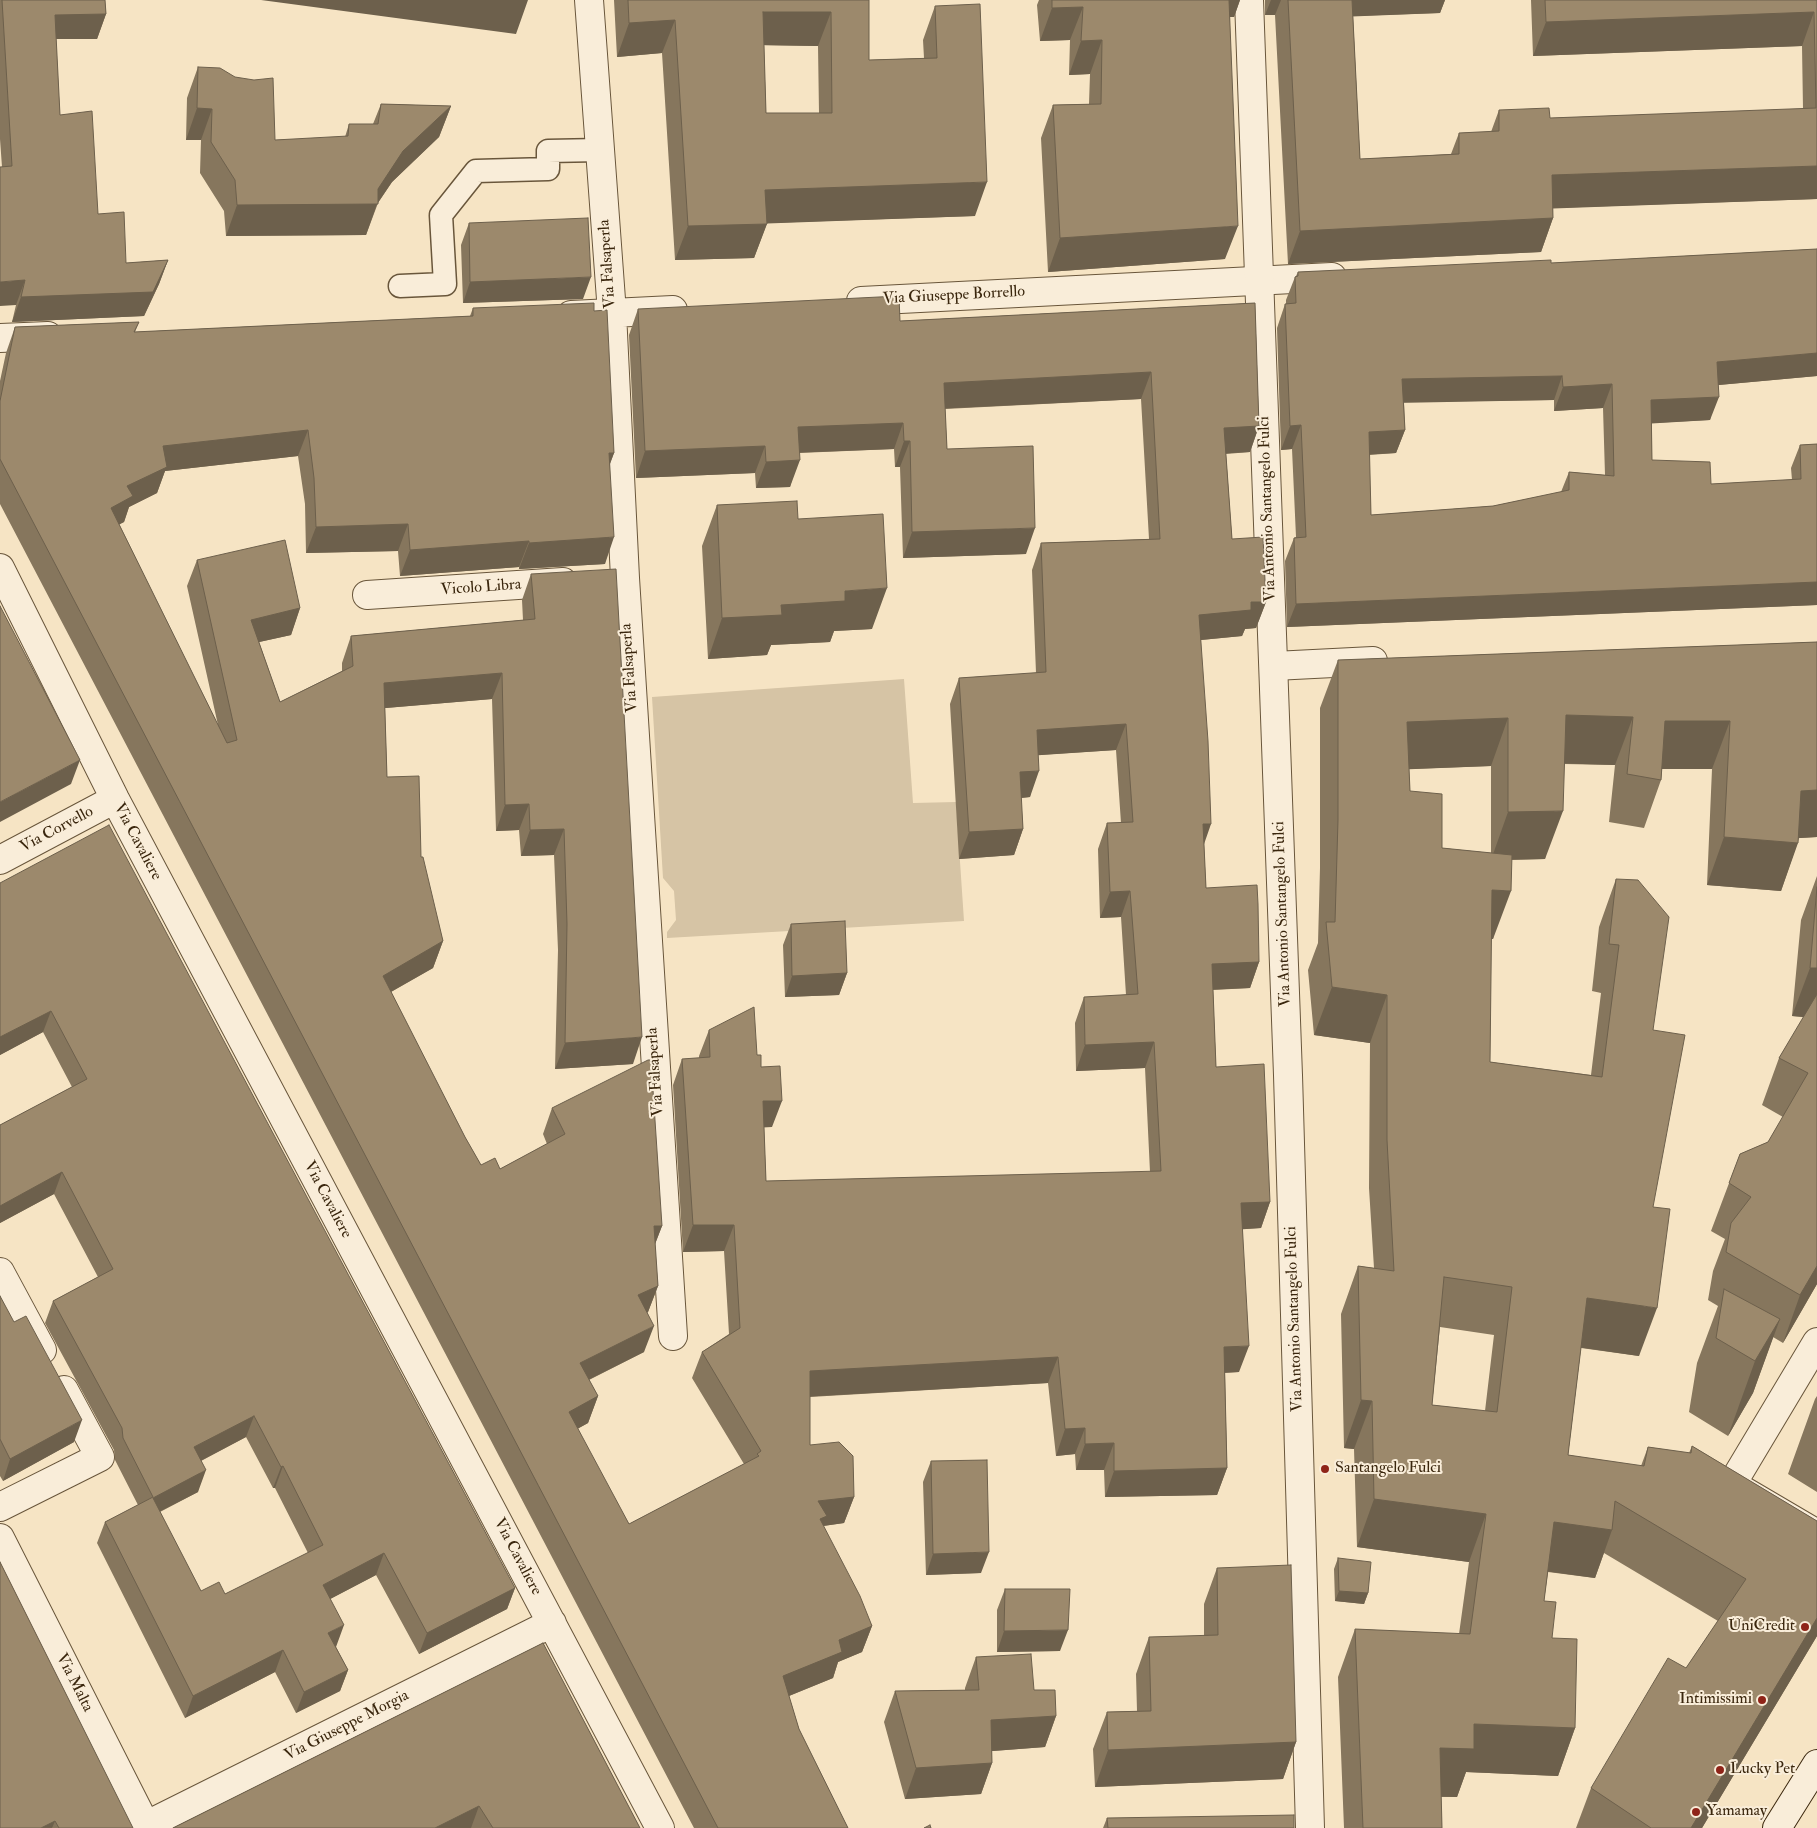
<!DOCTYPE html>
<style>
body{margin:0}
canvas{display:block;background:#f6e4c4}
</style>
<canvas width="1817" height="1828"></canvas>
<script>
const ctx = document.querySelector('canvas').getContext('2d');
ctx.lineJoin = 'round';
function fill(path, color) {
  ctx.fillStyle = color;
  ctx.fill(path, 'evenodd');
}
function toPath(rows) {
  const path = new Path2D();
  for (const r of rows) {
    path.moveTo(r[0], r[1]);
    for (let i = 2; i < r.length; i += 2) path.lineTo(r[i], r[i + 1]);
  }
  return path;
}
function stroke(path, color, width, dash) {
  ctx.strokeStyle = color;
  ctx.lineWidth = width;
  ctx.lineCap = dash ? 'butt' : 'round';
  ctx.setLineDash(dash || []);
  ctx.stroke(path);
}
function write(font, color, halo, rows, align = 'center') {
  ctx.font = font + ' "IM FELL Double Pica",serif';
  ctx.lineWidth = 4;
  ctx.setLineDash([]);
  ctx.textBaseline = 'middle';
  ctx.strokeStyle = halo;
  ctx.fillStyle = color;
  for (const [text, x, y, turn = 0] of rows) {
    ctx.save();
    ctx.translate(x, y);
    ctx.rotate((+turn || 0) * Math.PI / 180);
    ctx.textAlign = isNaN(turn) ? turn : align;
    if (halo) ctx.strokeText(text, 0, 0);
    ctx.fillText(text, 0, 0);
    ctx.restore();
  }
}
fill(toPath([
 [904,679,913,803,956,802,964,921,667,938,667,932,676,920,674,891,663,878,652,697]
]), '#d6c4a5');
const service = toPath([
 [400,286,445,284,441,215,476,171,548,169,548,151,600,150]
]);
const minor = toPath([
 [589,0,612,313,625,578,673,1336],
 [861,301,1332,277],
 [571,315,673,310],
 [0,338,48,336],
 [0,568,115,799,660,1828],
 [367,595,563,582],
 [1274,666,1373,661],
 [0,860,115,799],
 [0,1272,42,1350],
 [1817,1342,1732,1484,1817,1534],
 [0,1507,100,1457,64,1390],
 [0,1538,147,1828],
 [141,1828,552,1623]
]);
const tertiary = toPath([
 [1249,0,1288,1075,1310,1828]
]);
const secondary = toPath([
 [1777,1828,1817,1764]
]);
stroke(service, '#69563b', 25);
stroke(minor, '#69563b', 30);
stroke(tertiary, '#69563b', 30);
stroke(secondary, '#3a260d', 30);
stroke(service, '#f9edd9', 22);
stroke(minor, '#f9edd9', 28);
stroke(tertiary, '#f9edd9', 28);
stroke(secondary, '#f9edd9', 28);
fill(toPath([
 [0,0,105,0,106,14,97,39,56,39,60,115,98,214,126,263,168,260,159,284,144,316,12,322,16,305,2,167,0,139],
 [614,0,869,0,869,60,924,58,923,40,935,6,975,216,767,223,754,258,675,260,662,53,617,57],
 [764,45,818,46,819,113,766,113],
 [1039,0,1240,0,1234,17,1230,17,1225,259,1048,272,1041,138,1053,105,1089,104,1090,74,1069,75,1070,40,1040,41,1037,5],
 [1265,0,1445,0,1440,13,1353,16,1360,159,1451,154,1459,133,1491,132,1499,110,1550,118,1803,109,1802,46,1533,56,1531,0,1817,0,1817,199,1553,208,1553,218,1541,252,1288,264,1275,15,1265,15],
 [198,67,275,140,345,137,349,124,373,124,381,104,451,106,439,137,392,182,378,203,366,235,226,236,224,211,200,173,201,140,186,140,187,98],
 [469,223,583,299,463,303,461,245],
 [1817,249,1817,376,1718,385,1710,420,1652,423,1652,460,1711,484,1792,480,1791,468,1800,445,1817,444,1817,605,1287,627,1285,561,1294,538,1296,537,1292,449,1281,450,1277,328,1285,304,1286,304,1286,300,1295,277,1296,276,1298,272,1551,263],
 [1554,400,1554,411,1603,408,1605,475,1569,472,1561,492,1493,506,1371,515,1369,455,1396,453,1405,430,1404,402],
 [1255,303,1259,426,1250,452,1226,454,1232,539,1266,602,1256,628,1245,629,1242,636,1201,640,1204,844,1206,888,1259,962,1250,988,1213,990,1216,1067,1270,1202,1261,1228,1243,1229,1239,1372,1225,1373,1227,1468,1217,1495,1105,1497,1104,1470,1076,1470,1075,1454,1056,1456,1048,1383,810,1397,810,1445,854,1497,844,1523,823,1526,872,1626,862,1652,838,1662,833,1678,789,1696,799,1729,848,1828,694,1828,0,504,0,381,6,353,15,327,139,322,135,332,470,316,473,308,594,311,614,453,610,464,605,564,519,569,519,567,400,576,398,551,306,553,305,504,298,456,165,471,157,493,129,507,124,522,119,524,218,725,187,586,197,560,300,608,291,635,259,642,280,702,342,671,342,663,351,636,523,620,522,600,531,574,633,1064,555,1069,558,950,554,855,521,856,519,830,496,831,492,699,385,708,387,777,421,857,443,941,433,968,391,992,465,1137,481,1165,500,1169,547,1144,543,1134,552,1108,662,1226,655,1244,658,1286,648,1312,647,1313,644,1352,589,1380,598,1396,588,1423,577,1429,629,1524,744,1464,692,1378,702,1352,729,1334,724,1251,683,1252,673,1085,682,1059,699,1058,699,1056,709,1030,757,1055,761,1067,772,1127,764,1127,766,1181,1150,1172,1145,1068,1076,1071,1075,1023,1084,997,1126,995,1121,917,1100,918,1098,849,1107,823,1121,823,1116,750,1038,755,1030,797,1021,798,1023,829,1014,855,959,859,950,704,959,678,1036,673,1032,570,1041,543,1149,539,1141,399,945,409,947,449,1026,554,903,558,900,467,895,467,894,449,799,453,790,487,756,488,755,473,636,478,629,335,638,309,900,321],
 [717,505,798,519,872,629,834,631,830,642,771,645,767,655,708,659,702,546],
 [1817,642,1817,837,1799,838,1781,891,1707,885,1712,769,1662,769,1661,780,1644,828,1609,822,1615,765,1564,764,1545,859,1511,860,1493,939,1491,939,1490,1062,1591,1075,1601,993,1592,991,1599,927,1616,879,1653,1030,1653,1207,1639,1356,1581,1348,1568,1455,1641,1466,1648,1447,1689,1453,1692,1446,1817,1521,1817,1636,1702,1828,1576,1828,1591,1788,1686,1668,1718,1621,1604,1553,1595,1578,1548,1572,1544,1601,1552,1638,1575,1728,1558,1776,1466,1772,1457,1797,1441,1797,1442,1828,1344,1828,1338,1677,1355,1629,1459,1634,1469,1562,1357,1547,1354,1449,1344,1448,1341,1314,1358,1266,1374,1268,1369,1188,1370,1043,1314,1035,1308,970,1318,943,1320,868,1320,708,1338,660],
 [1491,766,1491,853,1442,848,1410,791,1409,769],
 [1440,1327,1494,1335,1485,1411,1432,1405],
 [1817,876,1817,1284,1783,1343,1773,1337,1753,1393,1728,1436,1689,1412,1697,1363,1718,1306,1708,1300,1713,1271,1725,1239,1711,1231,1740,1154,1768,1142,1783,1117,1762,1105,1779,1058,1804,1017,1792,1016,1801,920],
 [0,883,515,1588,507,1609,419,1654,376,1575,330,1599,336,1647,348,1670,340,1691,296,1713,275,1672,185,1718,97,1543,105,1522,138,1505,115,1460,114,1450,45,1323,53,1301,98,1277,54,1194,0,1223,0,1125,72,1087,43,1032,0,1055],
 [246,1437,273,1488,275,1488,308,1553,225,1594,201,1591,160,1512,198,1492,201,1461],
 [791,924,847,973,839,995,785,997,783,945],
 [0,1296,74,1442,3,1481,0,1476],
 [1817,1396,1817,1492,1788,1474,1815,1399],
 [931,1461,981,1573,926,1575,923,1482],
 [1338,1558,1368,1593,1364,1604,1335,1601,1334,1569],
 [0,1562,133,1828,0,1828],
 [1217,1568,1296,1742,1283,1779,1095,1787,1093,1749,1107,1712,1137,1711,1136,1674,1149,1637,1204,1636,1204,1604],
 [1005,1589,1060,1651,997,1652,997,1610],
 [543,1643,640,1828,173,1828],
 [976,1657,1034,1690,1056,1716,1045,1747,992,1751,992,1763,981,1794,905,1799,884,1722,895,1691,965,1690,965,1688],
 [1107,1818,1294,1828,1103,1828]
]), '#86765d');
fill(toPath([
 [261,0,528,0,516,34],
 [1223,0,1240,0,1234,17,1217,17],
 [1271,0,1281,0,1275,15,1265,15],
 [1345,0,1445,0,1440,13,1339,17],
 [1083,7,1070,40,1040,41,1052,8],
 [763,12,831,12,818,46,751,45],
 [1814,12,1802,46,1533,56,1546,22],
 [106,14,97,39,46,39,55,15],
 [675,20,662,53,617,57,629,23],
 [1102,40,1090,74,1069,75,1081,41],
 [451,106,439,137,392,182,377,204,366,235,226,236,237,205,403,151],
 [197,108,212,109,201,140,186,140],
 [1817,166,1817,199,1539,209,1552,175],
 [987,182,975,216,753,224,765,190],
 [1553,218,1541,252,1288,264,1300,231],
 [767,224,754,258,675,260,688,226],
 [1238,226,1225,259,1048,272,1060,238],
 [168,260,159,284,144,316,12,322,21,297],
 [591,277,583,299,463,303,470,282],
 [25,280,16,305,0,306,0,282],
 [1817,353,1817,376,1708,386,1717,362],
 [1151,372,1141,399,934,409,944,383],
 [1562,376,1554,400,1394,403,1402,379],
 [1612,384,1603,408,1554,411,1563,387],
 [1719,397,1710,420,1643,424,1651,400],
 [903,423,894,449,788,453,798,427],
 [1301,425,1292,449,1281,450,1290,426],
 [1259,426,1250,452,1214,454,1224,428],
 [308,430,298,456,165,471,157,493,129,507,124,522,102,534,111,508,127,486,163,446],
 [1405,430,1396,453,1360,455,1369,432],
 [904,441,910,441,900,467,895,467],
 [765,446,755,473,636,478,645,451],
 [609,453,614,453,604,479],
 [800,460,790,487,756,488,766,462],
 [408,524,398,551,306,553,316,527],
 [1035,528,1026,554,903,558,912,532],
 [614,537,605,564,519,569,529,543],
 [529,541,519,567,400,576,410,550],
 [1817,582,1817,605,1287,627,1296,604],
 [887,588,872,629,834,631,830,642,771,645,767,655,708,659,722,618,845,591],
 [1251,602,1266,602,1256,628,1245,629,1242,636,1190,641,1199,615],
 [300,608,291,635,241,646,251,620],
 [502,673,492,699,374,709,384,683],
 [1566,715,1633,717,1615,765,1549,763],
 [1508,718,1491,766,1390,770,1407,722],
 [1665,721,1730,721,1712,769,1648,769],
 [1126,724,1116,750,1027,756,1037,730],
 [80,760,71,784,0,822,0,802],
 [1039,771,1030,797,1010,799,1020,772],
 [1817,790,1817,837,1784,839,1801,791],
 [529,804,519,830,496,831,505,805],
 [1563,811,1545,859,1491,860,1508,812],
 [1203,824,1211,824,1202,850],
 [564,829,554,855,521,856,530,830],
 [1023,829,1014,855,959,859,969,832],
 [1724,837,1798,843,1781,891,1707,885],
 [1492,890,1511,891,1493,939,1474,938],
 [1130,891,1121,917,1100,918,1110,892],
 [443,941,433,968,373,1002,383,976],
 [1259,962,1250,988,1203,990,1212,964],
 [1810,968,1817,968,1817,1010,1814,1018,1792,1016],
 [847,973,839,995,785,997,792,976],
 [1332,987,1387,995,1370,1043,1314,1035],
 [51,1011,43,1032,0,1055,0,1037],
 [642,1037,633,1064,555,1069,565,1043],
 [1154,1042,1145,1068,1076,1071,1085,1045],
 [763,1101,782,1101,772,1127,753,1128],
 [62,1172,54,1194,0,1223,0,1206],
 [1270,1202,1261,1228,1232,1230,1241,1203],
 [693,1225,734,1225,724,1251,683,1252],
 [654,1226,662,1226,652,1252],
 [1817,1266,1817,1284,1783,1343,1800,1295],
 [658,1286,648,1312,629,1321,638,1295],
 [1587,1298,1657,1308,1639,1356,1570,1346],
 [1780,1319,1753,1393,1728,1436,1755,1361],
 [654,1326,644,1352,570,1389,580,1363],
 [1249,1346,1239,1372,1215,1373,1224,1347],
 [1058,1357,1048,1383,801,1397,810,1371],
 [598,1396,588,1423,559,1439,569,1412],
 [1361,1400,1372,1401,1354,1449,1344,1448],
 [254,1416,246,1437,187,1468,194,1447],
 [82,1420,74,1442,3,1481,10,1459],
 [1085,1428,1075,1454,1056,1456,1065,1429],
 [1114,1443,1104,1470,1076,1470,1085,1444],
 [283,1466,275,1488,273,1488,281,1467],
 [1227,1468,1217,1495,1105,1497,1114,1471],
 [206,1470,198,1492,145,1519,153,1498],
 [854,1497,844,1523,823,1526,817,1542,818,1501],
 [1374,1499,1486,1514,1469,1562,1357,1547],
 [1554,1522,1612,1530,1595,1578,1537,1570],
 [989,1552,981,1573,926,1575,933,1554],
 [384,1553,376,1575,315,1607,323,1585],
 [515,1588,507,1609,419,1654,427,1633],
 [1339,1591,1368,1593,1364,1604,1335,1601],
 [1817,1618,1817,1636,1702,1828,1691,1828],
 [344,1625,336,1647,320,1655,328,1633],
 [872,1626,862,1652,838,1662,833,1678,774,1702,783,1676,839,1640],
 [1068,1630,1060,1651,997,1652,1004,1631],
 [283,1650,275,1672,185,1718,193,1696],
 [348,1670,340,1691,296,1713,304,1692],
 [1056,1716,1045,1747,980,1752,991,1720],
 [1474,1724,1575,1728,1558,1776,1466,1772,1457,1797,1423,1796,1440,1748],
 [1296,1742,1283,1779,1095,1787,1108,1750],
 [992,1763,981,1794,905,1799,916,1768],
 [479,1806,471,1828,435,1828],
 [55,1821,52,1828,41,1828]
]), '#6d604c');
const building = toPath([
 [2,0,105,0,106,14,55,15,60,115,92,111,98,214,124,212,126,263,168,260,153,292,21,297,25,280,0,282,0,167,12,166,2,0],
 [628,0,869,0,869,60,937,58,935,6,980,4,987,182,765,190,767,224,688,226,675,20,629,23,628,0],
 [763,12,831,12,832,113,766,113,763,12],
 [1052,0,1229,0,1238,226,1060,238,1053,105,1101,104,1102,40,1081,41,1083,7,1052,8,1052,0],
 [1288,0,1352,0,1360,159,1459,154,1459,133,1499,131,1499,110,1549,108,1550,118,1816,108,1814,12,1546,22,1545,0,1817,0,1817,166,1552,175,1553,218,1300,231,1288,0],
 [198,67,220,68,235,77,254,80,273,78,275,140,348,136,349,124,378,124,381,104,451,106,403,151,378,189,378,204,237,205,235,180,211,142,212,109,197,108,198,67],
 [588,218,591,277,470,282,469,223,588,218],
 [1817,249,1817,353,1717,362,1719,397,1651,400,1652,460,1710,462,1711,484,1801,479,1800,445,1817,444,1817,582,1296,604,1294,538,1306,537,1301,425,1290,426,1285,304,1296,303,1295,277,1298,276,1298,272,1551,260,1551,263,1817,249],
 [1562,376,1563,387,1612,384,1614,476,1569,472,1569,490,1493,506,1371,515,1369,432,1405,430,1402,379,1562,376],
 [899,296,900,321,1255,303,1259,426,1224,428,1232,539,1263,537,1266,602,1251,602,1251,610,1199,615,1208,741,1211,824,1203,824,1206,888,1257,885,1258,904,1259,962,1212,964,1216,1067,1264,1064,1270,1202,1241,1203,1249,1346,1224,1347,1227,1468,1114,1471,1114,1443,1085,1444,1085,1428,1065,1429,1058,1357,810,1371,810,1445,839,1442,853,1456,854,1497,818,1501,827,1516,820,1519,860,1596,872,1626,839,1640,842,1652,783,1676,799,1729,848,1828,718,1828,0,459,0,401,15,327,139,322,134,332,473,316,473,308,594,303,594,311,607,310,614,453,609,453,614,537,529,543,529,541,410,550,408,524,316,527,314,478,308,430,163,446,167,467,127,486,133,496,111,508,227,743,237,740,197,560,285,540,300,608,251,620,280,702,353,666,351,636,535,619,531,574,616,569,642,1037,565,1043,567,924,564,829,530,830,529,804,505,805,502,673,384,683,387,777,419,776,421,857,423,857,443,941,383,976,465,1137,481,1165,495,1158,500,1169,565,1134,552,1108,648,1060,651,1060,662,1226,654,1226,658,1286,638,1295,654,1326,580,1363,598,1396,569,1412,629,1524,759,1456,757,1454,761,1451,702,1352,740,1328,734,1225,693,1225,682,1059,710,1057,709,1030,754,1007,757,1055,761,1055,761,1067,780,1066,782,1101,763,1101,766,1181,1161,1171,1154,1042,1085,1045,1084,997,1138,994,1130,891,1110,892,1107,823,1133,822,1126,724,1037,730,1039,771,1020,772,1023,829,969,832,959,678,1046,672,1041,543,1160,539,1151,372,944,383,947,449,1033,446,1035,528,912,532,910,441,904,441,903,423,798,427,800,460,766,462,765,446,645,451,638,309,899,296],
 [797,501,798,519,883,514,887,588,845,591,845,601,781,605,782,615,722,618,717,505,797,501],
 [0,606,80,760,0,802,0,606],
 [1817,642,1817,790,1801,791,1798,843,1724,837,1730,721,1665,721,1661,780,1627,774,1633,717,1566,715,1563,811,1508,812,1508,718,1407,722,1410,791,1442,794,1442,848,1512,855,1511,891,1492,890,1490,1062,1602,1077,1619,945,1609,944,1616,879,1638,880,1669,917,1653,1030,1685,1035,1653,1207,1670,1209,1657,1308,1587,1298,1568,1455,1644,1466,1648,1447,1691,1453,1692,1446,1817,1521,1817,1618,1691,1828,1651,1828,1591,1788,1668,1658,1686,1668,1746,1579,1615,1501,1612,1530,1554,1522,1544,1601,1556,1602,1552,1638,1577,1639,1575,1728,1474,1724,1474,1749,1440,1748,1442,1828,1363,1828,1355,1629,1470,1634,1486,1514,1374,1499,1372,1401,1361,1400,1358,1266,1394,1271,1387,1140,1387,995,1332,987,1326,922,1335,922,1338,820,1338,660,1817,642],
 [1444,1277,1512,1287,1497,1412,1432,1405,1444,1277],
 [109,825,515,1588,427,1633,384,1553,323,1585,344,1625,328,1633,348,1670,304,1692,283,1650,193,1696,105,1522,153,1497,123,1438,122,1428,53,1301,113,1269,62,1172,0,1206,0,1125,87,1079,51,1011,0,1037,0,883,109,825],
 [254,1416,281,1467,283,1466,323,1545,225,1594,219,1582,201,1591,153,1498,206,1470,194,1447,254,1416],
 [1817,887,1817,968,1810,968,1817,887],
 [845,921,847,973,792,976,791,924,845,921],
 [1817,994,1817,1266,1800,1295,1726,1252,1731,1223,1751,1197,1729,1183,1740,1154,1768,1142,1808,1073,1779,1058,1817,994],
 [1724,1289,1780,1319,1755,1361,1716,1338,1724,1289],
 [0,1296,14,1322,26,1316,82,1420,10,1459,0,1439,0,1296],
 [987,1460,989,1552,933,1554,931,1461,987,1460],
 [1338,1558,1371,1562,1368,1593,1339,1591,1338,1558],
 [0,1562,133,1828,59,1828,55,1821,41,1828,0,1828,0,1562],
 [1291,1565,1296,1742,1108,1750,1107,1712,1151,1711,1149,1637,1218,1635,1217,1568,1291,1565],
 [1005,1589,1070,1589,1068,1630,1004,1631,1005,1589],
 [543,1643,640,1828,493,1828,479,1806,435,1828,173,1828,543,1643],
 [1031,1654,1034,1690,1055,1690,1056,1716,991,1720,992,1763,916,1768,895,1691,979,1690,976,1657,1031,1654],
 [1294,1815,1294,1828,1108,1828,1107,1818,1294,1815],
 [930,1825,931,1828,924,1828,930,1825]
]);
fill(building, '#9c896c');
stroke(building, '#6d604c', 1);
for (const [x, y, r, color] of [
 [1325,1469,5,"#8f2418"],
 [1805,1627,5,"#8f2418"],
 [1762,1700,5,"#8f2418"],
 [1720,1770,5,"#8f2418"],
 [1696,1812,5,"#8f2418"]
]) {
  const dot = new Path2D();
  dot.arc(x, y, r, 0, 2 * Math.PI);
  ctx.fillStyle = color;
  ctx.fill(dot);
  stroke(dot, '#f9edd9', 2);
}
write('16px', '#3a260d', '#f9edd9', [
 ["Via Falsaperla",608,264,-94],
 ["Via Giuseppe Borrello",954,296,-3],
 ["Via Antonio Santangelo Fulci",1268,509,-92],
 ["Vicolo Libra",481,588,-4],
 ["Via Falsaperla",630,668,-94],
 ["Via Corvello",57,830,-28],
 ["Via Cavaliere",137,842,62],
 ["Via Antonio Santangelo Fulci",1283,914,-92],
 ["Via Falsaperla",656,1072,-94],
 ["Via Cavaliere",327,1200,62],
 ["Via Antonio Santangelo Fulci",1295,1319,-92],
 ["Via Cavaliere",517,1557,62],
 ["Via Malta",74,1683,63],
 ["Via Giuseppe Morgia",347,1726,-27]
]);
write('16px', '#3a260d', '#f9edd9', [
 ["Santangelo Fulci",1335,1469],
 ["UniCredit",1795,1627,"right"],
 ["Intimissimi",1752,1700,"right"],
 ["Lucky Pet",1730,1770],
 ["Yamamay",1706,1812]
], 'left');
</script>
